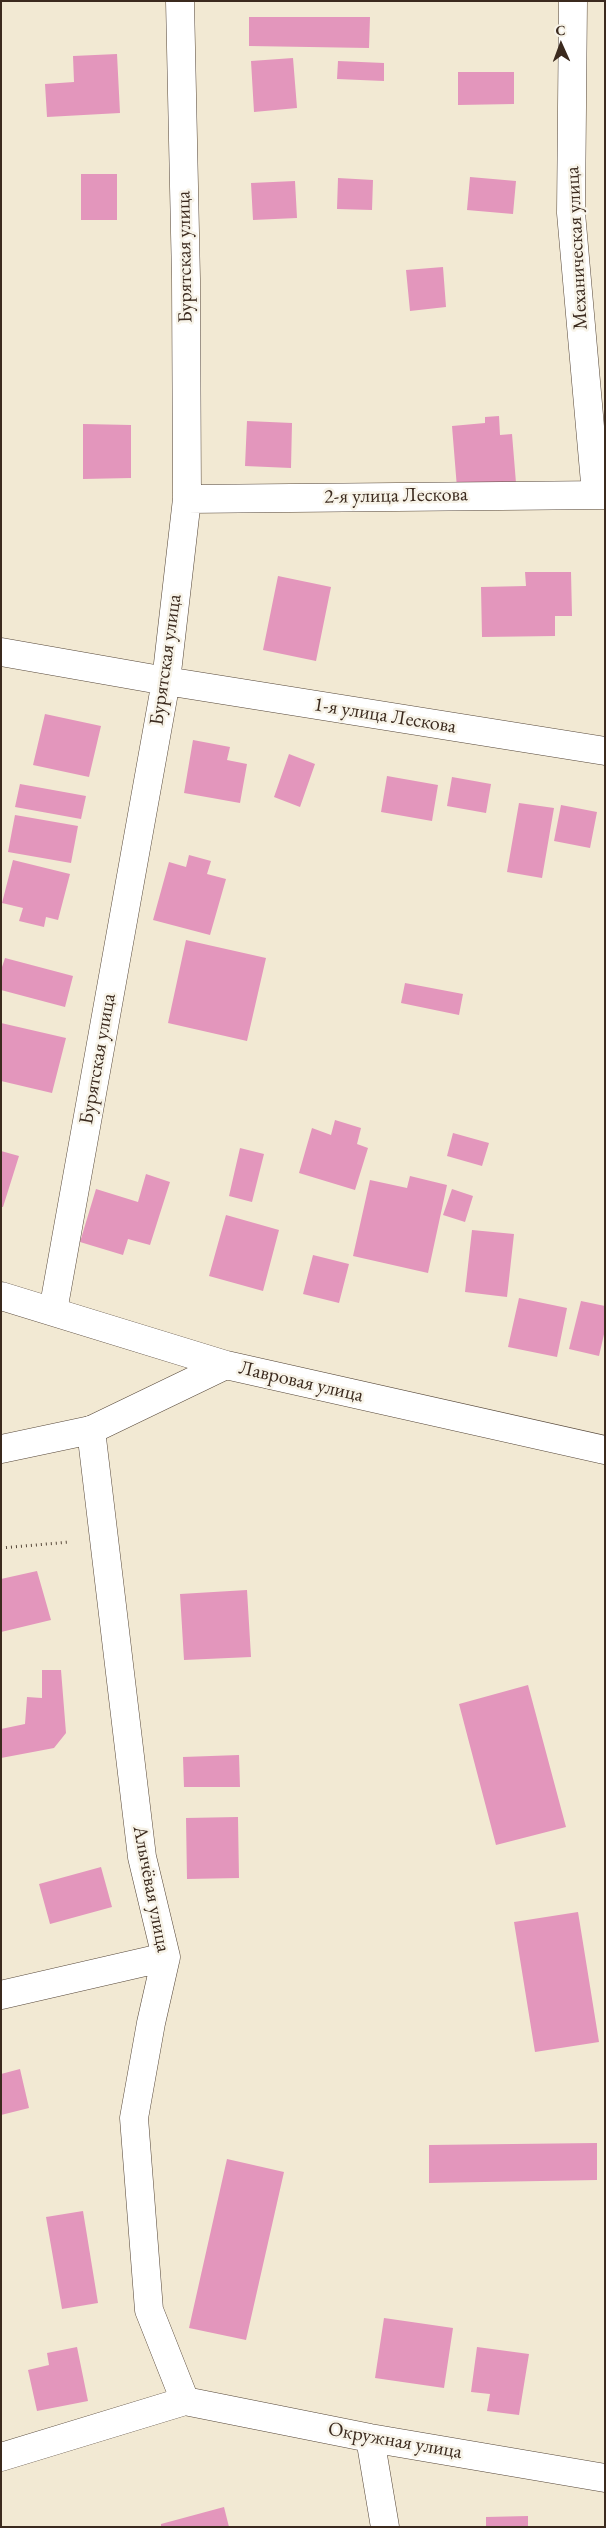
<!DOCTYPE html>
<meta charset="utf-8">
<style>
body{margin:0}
#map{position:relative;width:606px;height:2528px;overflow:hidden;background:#f2e9d3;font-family:"EB Garamond",serif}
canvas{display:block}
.frame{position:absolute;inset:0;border:2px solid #3b2a1e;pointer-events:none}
.north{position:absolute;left:536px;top:20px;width:50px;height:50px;-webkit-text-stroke:4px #f7f3e8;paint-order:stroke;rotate:358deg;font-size:14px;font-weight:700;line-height:20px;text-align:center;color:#3b2a1e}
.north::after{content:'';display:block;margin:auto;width:18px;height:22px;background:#3b2a1e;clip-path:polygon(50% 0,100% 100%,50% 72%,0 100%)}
</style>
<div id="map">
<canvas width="606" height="2528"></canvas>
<div class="frame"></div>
<div class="north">С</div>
</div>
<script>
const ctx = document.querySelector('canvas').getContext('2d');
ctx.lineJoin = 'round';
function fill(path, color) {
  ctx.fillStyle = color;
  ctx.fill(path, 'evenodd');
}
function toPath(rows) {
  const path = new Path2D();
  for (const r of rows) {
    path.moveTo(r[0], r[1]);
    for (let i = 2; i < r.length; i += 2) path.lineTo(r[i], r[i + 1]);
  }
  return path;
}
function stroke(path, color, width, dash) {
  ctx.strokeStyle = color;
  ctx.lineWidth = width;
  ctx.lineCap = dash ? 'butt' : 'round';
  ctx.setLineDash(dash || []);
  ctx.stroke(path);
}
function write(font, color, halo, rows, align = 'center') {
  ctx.font = font + ' "EB Garamond",serif';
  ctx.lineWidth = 5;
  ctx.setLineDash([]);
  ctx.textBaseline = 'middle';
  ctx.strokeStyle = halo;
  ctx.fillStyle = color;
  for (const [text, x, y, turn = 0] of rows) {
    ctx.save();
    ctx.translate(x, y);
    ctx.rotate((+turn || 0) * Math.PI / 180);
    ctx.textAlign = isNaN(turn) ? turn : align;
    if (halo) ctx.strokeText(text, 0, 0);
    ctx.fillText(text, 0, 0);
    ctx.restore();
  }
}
fill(toPath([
 [249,17,370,17,369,48,249,46],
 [117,54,120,113,47,117,45,84,74,82,73,56],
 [293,58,297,108,254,112,251,61],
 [338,61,384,63,384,81,337,79],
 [458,72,514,72,514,104,458,105],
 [81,174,117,174,117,220,81,220],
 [470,177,516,181,513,214,467,210],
 [338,178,373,180,372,210,337,209],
 [295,181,297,218,253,220,251,183],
 [443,267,446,307,410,311,406,270],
 [499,416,500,435,512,434,516,483,457,488,452,426,485,423,485,417],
 [247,421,292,423,291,468,245,466],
 [83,424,131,425,131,478,83,479],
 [525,572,571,572,572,616,555,616,555,636,482,637,481,587,526,586],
 [278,576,331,587,316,661,263,650],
 [45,714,101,726,89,777,33,765],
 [193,740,230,747,227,760,247,764,240,803,184,793],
 [289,754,315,764,300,807,274,797],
 [387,776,438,785,432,821,381,812],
 [452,777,491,784,486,813,447,806],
 [20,784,86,796,81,819,15,807],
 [519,803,554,808,542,878,507,872],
 [561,805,597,812,590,848,554,841],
 [15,815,78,826,71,863,8,852],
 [189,855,211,861,207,874,226,879,210,935,153,920,169,862,186,867],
 [13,860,70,874,58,920,46,917,44,927,19,921,23,908,2,903],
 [186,940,266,958,247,1041,168,1023],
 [5,958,73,976,65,1007,1,990,1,970],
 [405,983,463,994,459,1015,401,1003],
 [1,1023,66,1038,52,1093,1,1081],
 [335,1120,361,1128,357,1144,368,1148,355,1190,299,1173,312,1128,331,1135],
 [453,1133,489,1143,482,1166,447,1156],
 [240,1148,264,1154,252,1202,229,1196],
 [1,1151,19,1156,3,1207,1,1207],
 [146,1174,170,1182,150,1245,128,1239,123,1255,80,1242,96,1189,138,1202],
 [410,1176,447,1185,428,1273,353,1256,370,1180,407,1188],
 [452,1189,473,1196,465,1222,443,1215],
 [226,1215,279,1230,263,1291,209,1276],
 [472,1230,514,1234,507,1297,465,1292],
 [313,1255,349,1264,339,1303,303,1294],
 [519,1298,567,1308,557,1357,508,1347],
 [581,1301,605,1306,605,1330,599,1356,569,1349],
 [37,1571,51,1620,1,1632,1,1579],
 [247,1590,251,1657,184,1660,180,1594],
 [42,1670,61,1670,66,1733,54,1748,1,1758,1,1729,25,1724,27,1697,42,1698],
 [528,1685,566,1827,496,1845,459,1704],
 [239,1755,240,1787,184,1787,183,1757],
 [238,1817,239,1878,187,1879,186,1818],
 [101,1867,112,1907,50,1924,39,1884],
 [578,1912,599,2042,535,2052,514,1922],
 [20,2069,29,2108,1,2115,1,2074],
 [597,2143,597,2180,429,2183,429,2145],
 [227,2159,284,2172,246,2340,189,2328],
 [83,2211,98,2303,62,2309,46,2217],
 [384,2318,453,2328,444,2388,375,2378],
 [77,2347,88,2401,37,2411,28,2370,49,2365,47,2353],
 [477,2347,529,2354,519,2415,487,2411,490,2394,471,2392],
 [224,2507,229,2527,161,2527,161,2524],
 [528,2516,528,2527,486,2527,486,2517]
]), '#e396bc');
const street = toPath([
 [573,1,571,213,596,494],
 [187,499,605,495],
 [1,652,166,681,605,751],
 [53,1311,166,681,187,499,186,279,180,1],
 [91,1430,142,1857,166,1957,151,2023,134,2118,149,2310,185,2401],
 [1,1995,166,1957],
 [370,2438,385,2527],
 [1,2457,185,2401,370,2438,605,2478]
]);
const secondary = toPath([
 [1,1296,226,1365,605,1450],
 [1,1449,91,1430,226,1365]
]);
stroke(street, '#564739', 29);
stroke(secondary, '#564739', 29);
stroke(toPath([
 [1,1548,70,1542]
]), '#564739', 3, [1, 4]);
stroke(street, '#fff', 28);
stroke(secondary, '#fff', 28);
write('20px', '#3b2a1e', '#f7f3e8', [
 ["Механическая улица",577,248,-93],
 ["Бурятская улица",185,257,-91],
 ["2-я улица Лескова",396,496,-1],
 ["Бурятская улица",166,660,-82],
 ["1-я улица Лескова",385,716,9],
 ["Бурятская улица",98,1059,-80],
 ["Лавровая улица",301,1382,13],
 ["Алычёвая улица",151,1889,79],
 ["Окружная улица",395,2441,10]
]);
</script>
